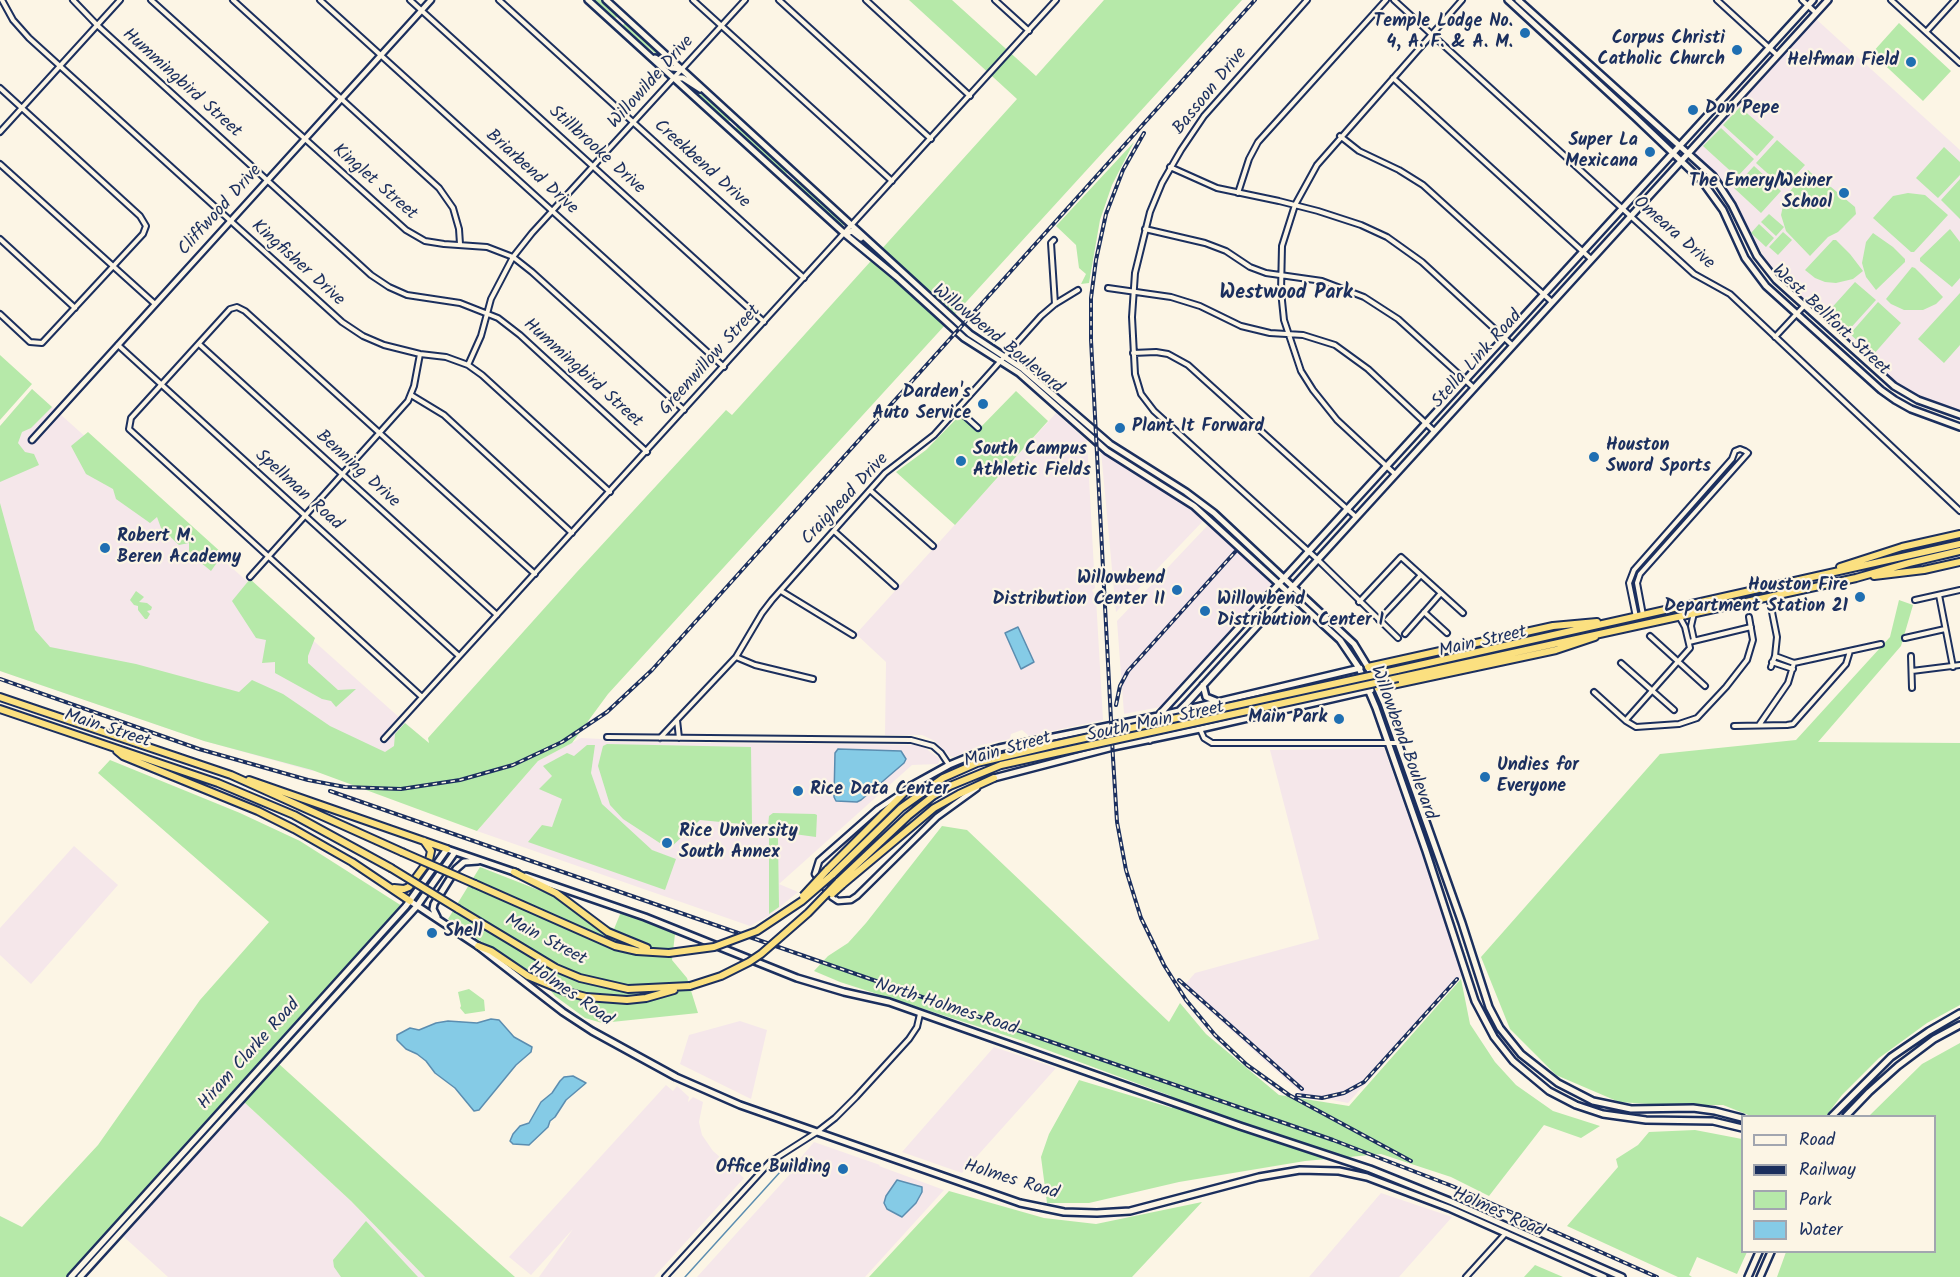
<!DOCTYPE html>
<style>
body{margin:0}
#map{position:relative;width:1960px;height:1277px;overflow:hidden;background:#fcf5e5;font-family:Kalam,sans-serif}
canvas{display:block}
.legend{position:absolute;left:1741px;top:1115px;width:195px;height:138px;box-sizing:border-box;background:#fcf5e5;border:2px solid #a2a6af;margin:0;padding:8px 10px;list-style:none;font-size:18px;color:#1b2f5e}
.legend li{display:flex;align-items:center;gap:12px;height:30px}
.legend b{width:30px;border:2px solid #a2a6af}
</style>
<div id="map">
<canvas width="1960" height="1277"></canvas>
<ul class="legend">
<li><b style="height:8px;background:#fcf5e5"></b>Road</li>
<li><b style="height:8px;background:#1b2f5e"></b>Railway</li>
<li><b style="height:16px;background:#b6e9a9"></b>Park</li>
<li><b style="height:16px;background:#85cbe6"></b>Water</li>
</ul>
</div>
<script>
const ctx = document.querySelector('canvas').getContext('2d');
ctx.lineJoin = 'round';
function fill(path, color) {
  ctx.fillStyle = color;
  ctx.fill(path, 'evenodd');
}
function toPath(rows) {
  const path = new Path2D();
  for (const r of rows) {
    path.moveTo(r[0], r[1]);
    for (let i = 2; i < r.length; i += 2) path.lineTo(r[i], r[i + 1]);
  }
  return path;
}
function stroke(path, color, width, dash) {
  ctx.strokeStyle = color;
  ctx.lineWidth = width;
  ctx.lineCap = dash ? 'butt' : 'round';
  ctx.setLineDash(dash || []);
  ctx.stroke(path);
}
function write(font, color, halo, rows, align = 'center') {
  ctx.font = font + ' Kalam,sans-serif';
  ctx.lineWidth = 4.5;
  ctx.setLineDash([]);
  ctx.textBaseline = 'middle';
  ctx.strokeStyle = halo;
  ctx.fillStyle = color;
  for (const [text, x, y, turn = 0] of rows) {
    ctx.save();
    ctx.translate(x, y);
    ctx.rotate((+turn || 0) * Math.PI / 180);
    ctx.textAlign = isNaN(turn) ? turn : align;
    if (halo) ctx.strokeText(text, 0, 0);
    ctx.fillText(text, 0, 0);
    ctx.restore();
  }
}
fill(toPath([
 [1816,19,1960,150,1960,412,1905,392,1866,360,1768,263,1713,170,1694,153],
 [32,389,429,744,312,771,204,741,0,671,0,426],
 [1056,413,1087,441,1095,588,1092,590,1096,598,1103,720,1029,736,1022,730,1011,734,1010,739,981,745,954,757,950,756,935,741,922,735,885,735,886,662,856,634],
 [1101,451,1132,473,1178,500,1204,520,1116,612],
 [1209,524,1273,583,1160,707,1124,714,1117,621],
 [581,738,601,739,607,742,915,745,925,748,940,759,938,764,912,765,779,884,798,892,770,915,750,926,477,831,538,761],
 [1384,748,1464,973,1348,1103,1302,1094,1183,987,1195,973,1319,939,1270,750],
 [74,846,118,885,31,984,0,955,0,928],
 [740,1021,767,1030,751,1099,680,1064,689,1035],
 [994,1047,1056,1068,962,1173,902,1152],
 [666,1085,673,1091,677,1086,689,1097,688,1102,693,1097,703,1102,699,1122,702,1135,713,1151,744,1178,654,1277,539,1277,573,1229,531,1275,509,1257],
 [244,1102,351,1201,425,1277,168,1277,123,1236],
 [814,1142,880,1165,879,1166,944,1190,865,1277,697,1277,800,1163,798,1161],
 [1381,1193,1452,1217,1399,1277,1309,1277]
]), '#f5e7ea');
fill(toPath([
 [592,0,602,0,615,12,617,17,616,18,610,16],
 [909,0,952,0,1036,76,1104,0,1242,0,608,694,572,743,538,761,477,831,312,770,204,741,0,671,0,503,35,630,50,647,136,664,239,692,252,680,283,694,330,726,385,752,394,746,395,734,405,723,429,743,428,738,576,573,726,410,732,415,1017,99],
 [625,23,631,27,673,64,671,66,626,30,623,25],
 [1899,23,1951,71,1923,101,1872,53],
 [681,79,714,101,731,120,729,121,722,119],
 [1740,107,1774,137,1757,156,1723,125],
 [738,126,746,130,785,166,787,174,780,171,739,134,736,128],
 [1721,128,1754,159,1737,177,1703,146],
 [1777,140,1805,165,1784,188,1756,163],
 [1134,142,1112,185,1100,220,1089,283,1081,284,1086,274,1079,268,1076,245,1056,226],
 [1944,147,1960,162,1960,175,1938,198,1916,178],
 [1754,166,1781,191,1761,213,1734,188],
 [1808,170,1825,186,1831,187,1855,207,1856,214,1838,232,1828,237,1810,256,1786,231,1781,215,1785,197],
 [796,179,801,180,844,220,844,225,841,226,835,222,796,187,794,180],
 [1960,179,1960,219,1941,200],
 [1908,193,1925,195,1948,215,1914,252,1911,252,1873,218,1893,196],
 [1769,214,1784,227,1776,236,1761,222],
 [1759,224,1774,238,1766,247,1751,233],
 [1950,229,1960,242,1960,278,1952,287,1920,261,1920,258],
 [1783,232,1792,240,1778,255,1769,247],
 [1873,233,1893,247,1905,259,1905,262,1876,290,1866,277,1862,263,1866,242],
 [1833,240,1836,240,1850,254,1863,271,1853,279,1836,283,1825,282,1815,278,1805,270],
 [1912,267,1915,268,1922,275,1943,297,1936,304,1923,310,1904,310,1891,304,1886,299],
 [1855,282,1876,300,1847,332,1827,313],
 [1960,293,1960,345,1944,363,1918,339],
 [1878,302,1901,323,1873,355,1850,334],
 [0,355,32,384,0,420],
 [32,389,52,407,31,428,22,432,18,443,25,452,34,454,39,465,0,482,0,426],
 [1016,391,1048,421,955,525,896,472,926,450,961,414,977,431],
 [88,432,223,554,211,571,189,553,189,543,179,545,161,528,157,517,150,523,116,499,113,489,86,474,71,446],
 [250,579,315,638,308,656,308,663,338,690,356,689,336,707,331,701,322,699,275,673,275,662,262,663,266,640,256,638,232,601],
 [136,591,144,597,139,602,147,603,152,607,151,610,147,611,150,614,147,619,145,619,138,610,138,606,134,605,130,600],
 [1899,600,1913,605,1901,646,1818,742,1960,743,1960,1005,1927,1023,1879,1058,1842,1095,1826,1116,1751,1116,1723,1105,1664,1105,1619,1102,1556,1075,1510,1029,1481,957,1660,754,1796,740,1890,637],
 [607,744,751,747,752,825,700,820,669,849,623,819,610,805,598,766,603,746],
 [587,745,595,745,591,773,602,804,652,850,676,859,665,890,528,842,542,825,552,827,562,799,539,789,552,776,543,766,567,753,574,756],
 [110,760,240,813,300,841,402,906,66,1277,0,1277,0,1216,22,1227,98,1145,200,1000,269,922,98,773],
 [773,813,815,814,817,815,816,837,772,831,768,827,769,816],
 [942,826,967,830,1169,1022,1180,1003,1206,1034,1279,1095,1349,1106,1461,979,1470,1024,1495,1062,1516,1085,1553,1111,1600,1126,1581,1138,1544,1125,1489,1196,1451,1177,1381,1154,1305,1161,1179,1182,1089,1203,1047,1203,1041,1157,1049,1134,1079,1080,1172,1108,1171,1096,1023,1041,840,982,814,971,828,956,848,943,866,923],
 [769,837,778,838,779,907,769,914],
 [480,867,554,896,614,929,621,912,675,934,672,960,687,978,698,1013,602,1023,585,1018,555,996,542,980,517,966,448,919],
 [469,989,484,1000,485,1011,465,1014,460,1008,461,1006,458,992],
 [1960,1043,1960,1277,1777,1277,1786,1252,1934,1252,1934,1116,1869,1116,1922,1064],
 [279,1064,480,1246,515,1277,425,1277,351,1201,244,1102],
 [1695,1130,1742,1139,1742,1252,1747,1252,1737,1274,1697,1257,1689,1275,1692,1277,1678,1277,1567,1226,1618,1167,1616,1159,1638,1145,1649,1132],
 [949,1191,1044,1218,1096,1224,1202,1202,1132,1277,869,1277],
 [366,1221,418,1277,341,1277,334,1267,333,1260],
 [1535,1265,1563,1277,1524,1277]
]), '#b6e9a9');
const water = toPath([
 [1018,627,1034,662,1021,669,1005,633,1018,627],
 [838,749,901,751,906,759,904,763,861,800,857,802,836,801,834,797,835,753,838,749],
 [491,1019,499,1020,514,1037,532,1047,531,1052,516,1065,479,1110,474,1111,455,1088,435,1073,426,1061,417,1054,406,1049,397,1040,397,1035,410,1028,419,1030,436,1023,448,1021,477,1023,491,1019],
 [573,1076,586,1083,566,1100,555,1117,550,1121,548,1127,529,1145,513,1144,510,1141,513,1134,520,1126,529,1123,541,1102,552,1093,560,1081,564,1077,573,1076],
 [897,1180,922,1187,922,1192,916,1203,902,1217,887,1209,884,1203,886,1196,897,1180]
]);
fill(water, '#85cbe6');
stroke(water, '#5b8db0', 1.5);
stroke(toPath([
 [685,1277,781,1171]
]), '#5b8db0', 1.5);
const minor = toPath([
 [2,0,13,20,29,38,342,322,363,336,384,345,420,354,446,357,468,365,482,375,610,492],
 [73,0,97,25,371,275,389,287,407,295,460,303,498,318,520,335,647,452],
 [151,0,406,230,425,241,444,244,487,247,513,257,532,272,684,410],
 [233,0,439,188,453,208,459,229,460,244],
 [320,0,724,367],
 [410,0,764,322],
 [499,0,804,278],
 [693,0,892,181],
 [779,0,931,139],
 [866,0,970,96],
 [995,0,1029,31],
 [1307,0,1204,116,1181,150,1162,183,1150,212,1135,273,1132,317,1135,374,1141,394,1154,411,1317,559,1398,638],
 [1394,0,1694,274,1730,294,1960,511],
 [1717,0,1777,55],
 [1802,0,1816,13],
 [1891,0,1960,63],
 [1926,32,1955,0],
 [1393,78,1591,259],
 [0,88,140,216,146,226,143,234,42,343,30,342,0,314],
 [0,132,120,0],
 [1340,136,1359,151,1399,170,1423,185,1552,302],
 [0,164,155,304],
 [1170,167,1217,188,1279,201,1318,211,1361,225,1387,237,1422,262,1512,345],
 [1238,193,1249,159,1258,142,1386,0],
 [1145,229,1205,243,1226,251,1250,267,1266,273,1322,281,1364,297,1398,319,1474,388],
 [0,239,75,308],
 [1054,240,1051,243,1055,304],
 [1108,288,1171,297,1200,306,1241,326,1270,333,1303,335,1335,345,1368,369,1434,431],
 [1775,337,1804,306],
 [199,344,497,615],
 [118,345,459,656],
 [1133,353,1156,352,1168,354,1188,365,1356,517],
 [468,365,481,336,491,299,513,257,532,233,745,0],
 [411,395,444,415,572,533],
 [957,409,978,428],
 [1395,474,1337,420,1313,390,1301,371,1284,320,1281,291,1282,246,1295,205,1317,165,1462,0],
 [871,491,933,546],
 [834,531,895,586],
 [250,577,408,401,414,386,420,354],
 [781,591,853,635],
 [1939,595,1953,667],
 [1769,597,1777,637,1775,656,1771,667],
 [1915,600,1960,590],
 [1359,602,1401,557,1463,613],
 [1424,612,1447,633],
 [1636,617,1629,583,1634,570,1732,459,1735,451,1740,449,1745,451,1748,453,1640,574,1637,583,1643,615],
 [1379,620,1421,575],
 [1405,634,1441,593],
 [1650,636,1705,686],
 [1905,638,1945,629],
 [1694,640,1691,626,1694,613],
 [1689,642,1751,627],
 [1775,656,1794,663,1881,644],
 [1911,656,1912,688],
 [736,657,755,665,813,679],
 [1772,662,1793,669],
 [1621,663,1674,710],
 [1912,671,1960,665],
 [1594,692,1626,721,1636,727,1679,724,1697,718,1726,687,1747,660,1753,640,1749,617],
 [422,697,129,429,131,418,230,309,237,307,245,311,535,574],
 [677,720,679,738],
 [1626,720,1690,648,1685,627,1679,616],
 [1759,725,1788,683,1794,663],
 [1734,726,1787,725,1793,724,1846,664,1850,651],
 [1200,729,1204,738,1212,743,1398,743],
 [607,737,911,740,933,746,941,753,949,765],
 [660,738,736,657,762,613,772,600,885,473,934,435,1041,316,1055,304,1078,290],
 [384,739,1056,0],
 [665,1277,770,1162,817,1132,835,1118,856,1097,909,1039,917,1027,920,1014],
 [1466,1277,1506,1233]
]);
const tertiary = toPath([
 [32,440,431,0],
 [899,795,878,809,819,861,815,874,832,897,838,901,851,900,857,896,937,817,977,788]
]);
const secondary = toPath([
 [588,0,845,234,897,277,964,338,1019,373,1107,451,1194,506,1340,640,1359,668,1376,708,1426,851,1475,1001,1494,1037,1513,1061,1549,1091,1576,1105,1603,1114,1646,1120,1713,1121,1742,1128],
 [606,0,970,334,1023,369,1110,444,1186,492,1214,513,1354,644,1368,667,1384,703,1462,923,1489,1007,1500,1028,1521,1054,1558,1083,1593,1101,1631,1109,1693,1108,1715,1111,1742,1118],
 [1508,0,1635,117,1702,181,1723,210,1745,258,1766,286,1881,390,1895,400,1911,409,1960,427],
 [1518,0,1713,176,1732,205,1757,256,1776,280,1894,386,1918,400,1960,415],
 [655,58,672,68,682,69],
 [674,78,683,78,700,89],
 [845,234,852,231,861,238],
 [1203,685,1206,697,1216,701],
 [1158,716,1813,0],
 [1150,740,1187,703,1828,0],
 [994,778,1113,747,1200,729,1371,690],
 [911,786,949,765,973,755,999,748,1158,716,1360,668],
 [526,876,645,917,797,978,844,992,889,1002,1240,1126,1370,1169,1452,1202,1622,1277],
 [410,901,478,946,563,1012,592,1031,676,1077,740,1105,1020,1203,1064,1212,1097,1213,1130,1211,1259,1177,1300,1170,1339,1171,1367,1177,1449,1208,1604,1277],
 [437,917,433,909,434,904,456,869,464,862,478,861],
 [1832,1116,1891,1057,1929,1031,1960,1013],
 [1846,1116,1869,1092,1898,1066,1934,1039,1960,1025],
 [71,1277,406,906,447,849,517,873],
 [80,1277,417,906,455,852],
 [1748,1277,1759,1252],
 [1760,1277,1771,1252]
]);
const trunk = toPath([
 [1840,567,1902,547,1960,534],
 [1874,576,1924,570,1960,562],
 [1368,667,1553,626,1597,622],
 [1397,670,1960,544],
 [1398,678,1856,578,1909,563,1960,551],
 [1378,688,1556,650,1595,637],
 [0,697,231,775,402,852],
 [0,709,218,783,294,815,391,868],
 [117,751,123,756,258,811,294,829,352,862,410,901],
 [249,780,447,849],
 [827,870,911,786],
 [514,872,556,893,608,932,647,948],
 [832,875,901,808,943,778,977,763,1053,745],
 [838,882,908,816,933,796,950,786,1001,765,1055,753],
 [475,884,615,946,637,951,669,953],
 [842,885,934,808,959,794,994,778],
 [394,888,404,889,409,887,429,860,431,851,424,841],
 [458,909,556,968,580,978,628,989,690,986],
 [478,946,491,951,528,976,567,992,586,997,627,1000,646,998,674,990]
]);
stroke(minor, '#1b2f5e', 8);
stroke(tertiary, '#1b2f5e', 9);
stroke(secondary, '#1b2f5e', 10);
stroke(trunk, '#1b2f5e', 10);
stroke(minor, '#fcf5e5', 4);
stroke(tertiary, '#fcf5e5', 4.5);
stroke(secondary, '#fcf5e5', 5);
stroke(trunk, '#fbe080', 6);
const rail = toPath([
 [1144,133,1123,170,1106,214,1096,260,1091,298,1091,340,1113,758,1117,822,1126,870,1141,918,1164,965,1186,1000,1215,1035,1247,1065,1289,1095,1411,1161],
 [0,679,199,749,308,780,345,787,401,789,460,780,513,765,562,742,607,712,652,670,1255,0],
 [1116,705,1120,686,1128,671,1235,552],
 [330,791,1333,1140,1452,1186,1657,1277],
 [1179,980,1302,1089],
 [1297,1095,1322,1098,1344,1093,1364,1082,1457,979]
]);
stroke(rail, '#1b2f5e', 4);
stroke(rail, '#fcf5e5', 1.5, [4.5]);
const trunkBridge = toPath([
 [1053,745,1397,670],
 [1055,753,1398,678],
 [402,852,475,884],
 [391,868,458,909],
 [832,894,842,885],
 [803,896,827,870],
 [669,953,714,947,757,931,802,901,832,875],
 [690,986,721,976,749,962,761,954,808,913,838,882]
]);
stroke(trunkBridge, '#1b2f5e', 10, []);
stroke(trunkBridge, '#fbe080', 6);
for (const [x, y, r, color] of [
 [1525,33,6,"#1f6fb2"],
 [1737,50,6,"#1f6fb2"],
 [1911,62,6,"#1f6fb2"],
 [1693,110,6,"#1f6fb2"],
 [1650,152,6,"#1f6fb2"],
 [1844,193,6,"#1f6fb2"],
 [983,404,6,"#1f6fb2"],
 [1120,428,6,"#1f6fb2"],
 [1594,457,6,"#1f6fb2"],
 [961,461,6,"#1f6fb2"],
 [105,548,6,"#1f6fb2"],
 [1177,590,6,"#1f6fb2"],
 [1860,597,6,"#1f6fb2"],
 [1205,611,6,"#1f6fb2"],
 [1339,719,6,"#1f6fb2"],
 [1485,777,6,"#1f6fb2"],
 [798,791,6,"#1f6fb2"],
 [667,843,6,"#1f6fb2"],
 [432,933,6,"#1f6fb2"],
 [843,1169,6,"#1f6fb2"]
]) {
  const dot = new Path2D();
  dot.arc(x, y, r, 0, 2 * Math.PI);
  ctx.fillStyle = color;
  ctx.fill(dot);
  stroke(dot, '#fcf5e5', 2);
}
write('bold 18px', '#1b2f5e', '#fcf5e5', [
 ["Temple Lodge No.",1513,23],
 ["4, A. F. & A. M.",1513,44],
 ["Corpus Christi",1725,40],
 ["Catholic Church",1725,61],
 ["Helfman Field",1899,62],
 ["Don Pepe",1705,110,"left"],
 ["Super La",1638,142],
 ["Mexicana",1638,163],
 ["The Emery/Weiner",1832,183],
 ["School",1832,204],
 ["Darden's",971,394],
 ["Auto Service",971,415],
 ["Plant It Forward",1132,428,"left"],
 ["Houston",1606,447,"left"],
 ["Sword Sports",1606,468,"left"],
 ["South Campus",973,451,"left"],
 ["Athletic Fields",973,472,"left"],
 ["Robert M.",117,538,"left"],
 ["Beren Academy",117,559,"left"],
 ["Willowbend",1165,580],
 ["Distribution Center II",1165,601],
 ["Houston Fire",1848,587],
 ["Department Station 21",1848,608],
 ["Willowbend",1217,601,"left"],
 ["Distribution Center I",1217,622,"left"],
 ["Main Park",1327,719],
 ["Undies for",1497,767,"left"],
 ["Everyone",1497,788,"left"],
 ["Rice Data Center",810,791,"left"],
 ["Rice University",679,833,"left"],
 ["South Annex",679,854,"left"],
 ["Shell",444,933,"left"],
 ["Office Building",831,1169]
], 'right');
write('18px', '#1b2f5e', '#fcf5e5', [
 ["Willowilde Drive",652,83,-48],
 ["Hummingbird Street",181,84,42],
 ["Bassoon Drive",1211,92,-51],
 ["Stillbrooke Drive",596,151,42],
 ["Creekbend Drive",701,165,42],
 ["Briarbend Drive",531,173,42],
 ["Kinglet Street",374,183,41],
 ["Cliffwood Drive",221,211,-48],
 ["Omeara Drive",1673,234,41],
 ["Kingfisher Drive",297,264,42],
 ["West Bellfort Street",1830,321,43],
 ["Willowbend Boulevard",997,340,39],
 ["Stella Link Road",1478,360,-48],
 ["Greenwillow Street",711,361,-48],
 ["Hummingbird Street",582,374,42],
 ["Benning Drive",357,470,42],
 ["Spellman Road",298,491,42],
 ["Craighead Drive",846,500,-47],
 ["Main Street",1483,643,-13],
 ["South Main Street",1156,723,-12],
 ["Main Street",107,730,18],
 ["Willowbend Boulevard",1402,743,70],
 ["Main Street",1008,751,-16],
 ["Main Street",545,941,28],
 ["Holmes Road",570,995,35],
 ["North Holmes Road",946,1008,18],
 ["Hiram Clarke Road",250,1055,-48],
 ["Holmes Road",1011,1181,17],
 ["Holmes Road",1498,1214,24]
]);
write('bold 20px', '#1b2f5e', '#fcf5e5', [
 ["Westwood Park",1286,295]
]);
</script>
